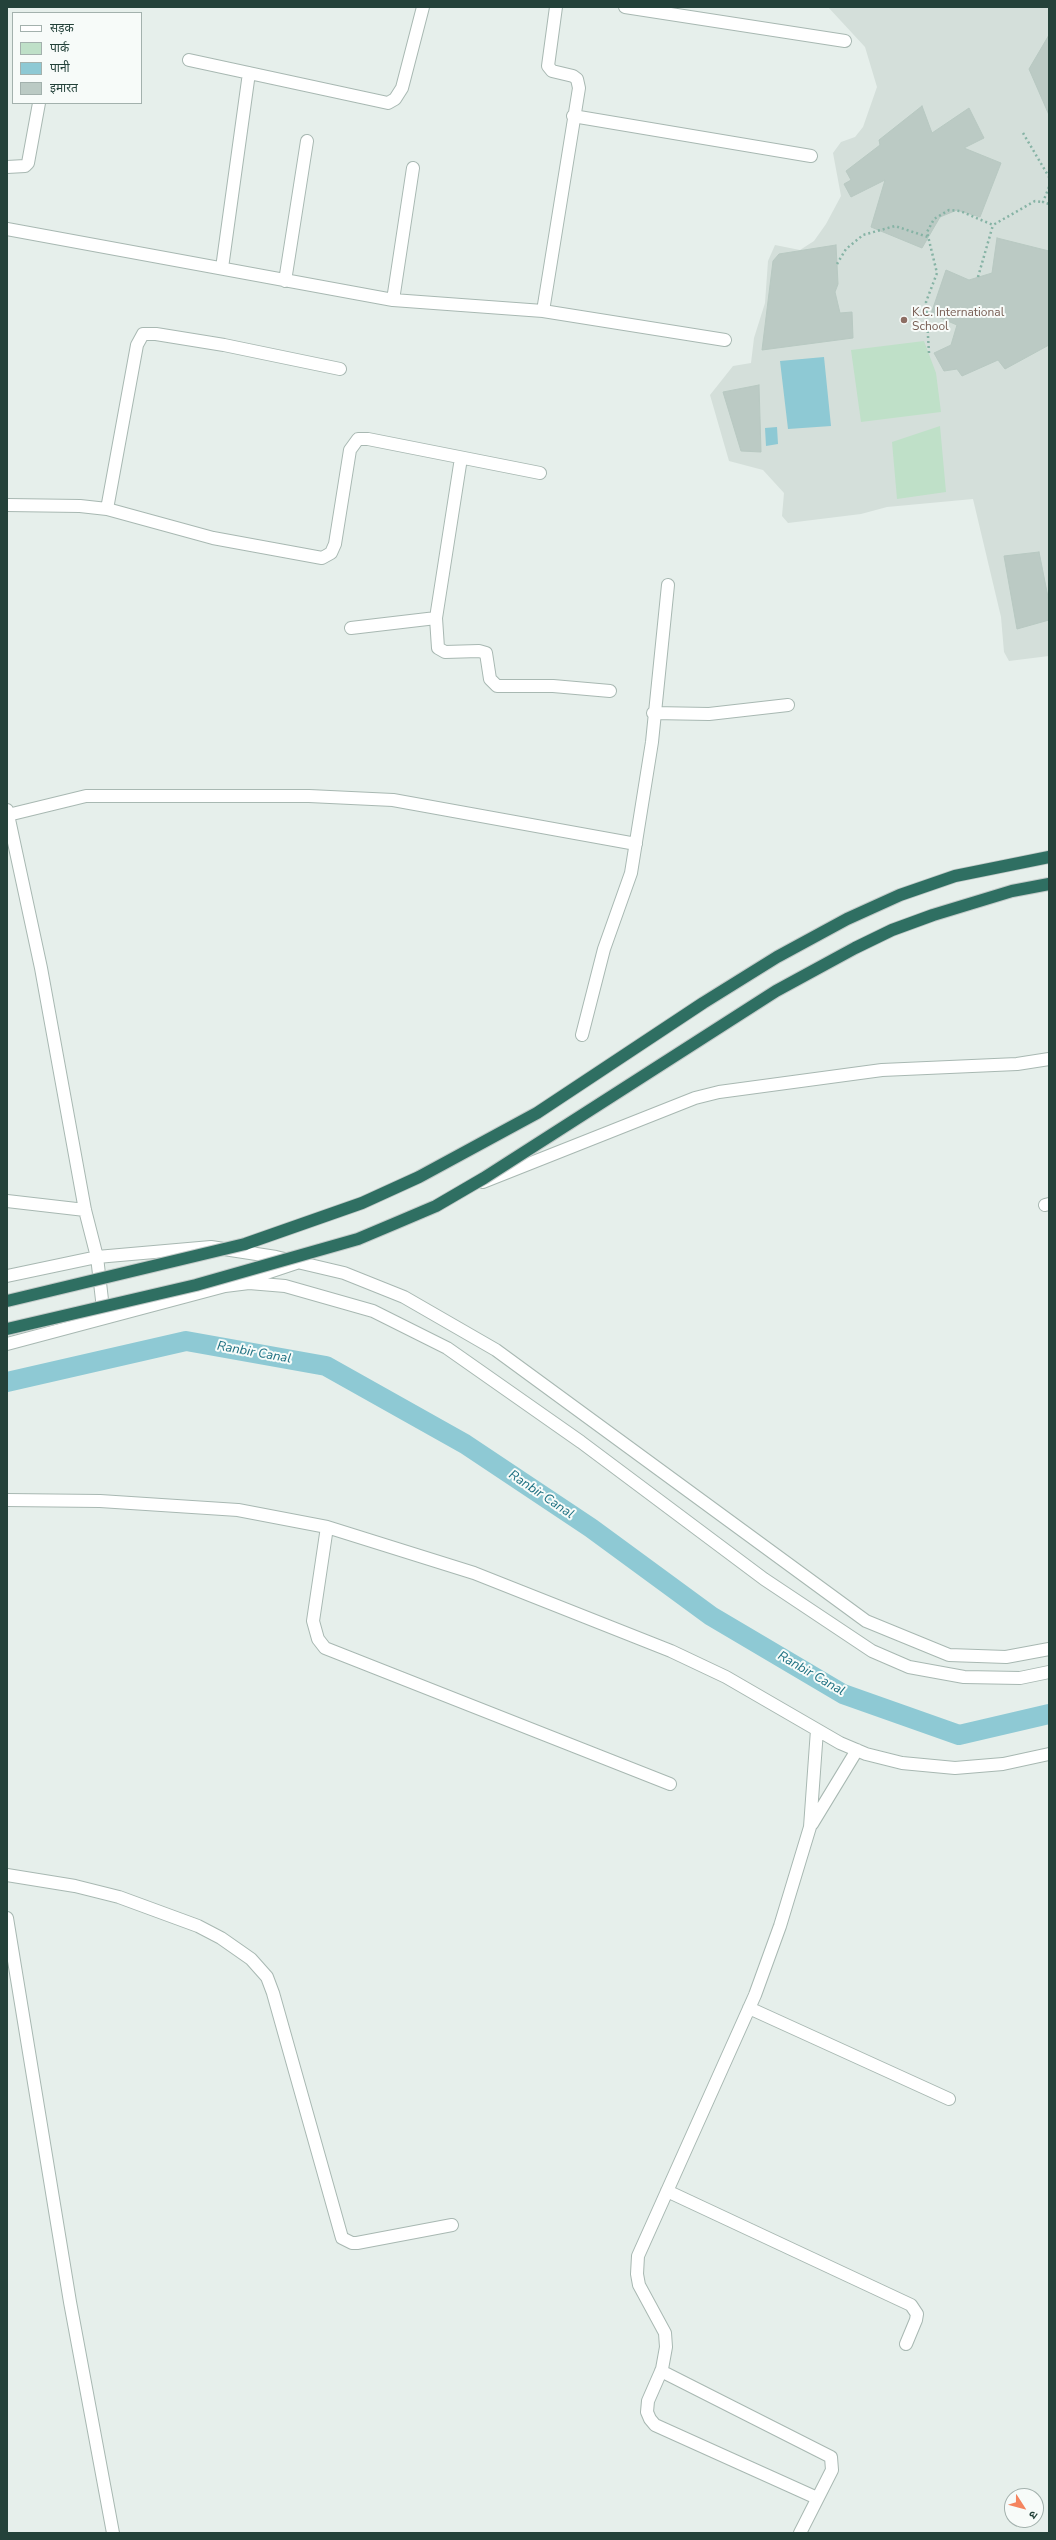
<!DOCTYPE html>
<meta charset="utf-8">
<style>
body{margin:0}
#map{position:relative;width:1056px;height:2540px;overflow:hidden;background:#e6efeb;font-family:"Nunito Sans","Noto Sans Devanagari",sans-serif}
canvas{display:block}
.frame{position:absolute;inset:0;border:8px solid #24423a;pointer-events:none}
.legend{position:absolute;left:12px;top:12px;width:130px;height:92px;box-sizing:border-box;background:#f7fbf9;border:1px solid #a3b1ad;margin:0;padding:5px 7px;list-style:none;font-size:12px;color:#24423a}
.legend li{display:flex;align-items:center;gap:8px;height:20px}
.legend b{width:20px;border:1px solid #a3b1ad}
.north{position:absolute;left:1004px;top:2488px;width:40px;height:40px;box-sizing:border-box;background:#f7fbf9;border:1px solid #a3b1ad;border-radius:50%;rotate:126deg;font-size:11px;font-weight:700;line-height:16px;text-align:center;color:#24423a}
.north::after{content:'';display:block;margin:auto;width:14px;height:18px;background:#f4845f;clip-path:polygon(50% 0,100% 100%,50% 72%,0 100%)}
</style>
<div id="map">
<canvas width="1056" height="2540"></canvas>
<div class="frame"></div>
<ul class="legend">
<li><b style="height:5px;background:#fff"></b>सड़क</li>
<li><b style="height:11px;background:#bfe0c8"></b>पार्क</li>
<li><b style="height:11px;background:#8ec9d4"></b>पानी</li>
<li><b style="height:11px;background:#bbcac4"></b>इमारत</li>
</ul>
<div class="north">उ</div>
</div>
<script>
const ctx = document.querySelector('canvas').getContext('2d');
ctx.lineJoin = 'round';
function fill(path, color) {
  ctx.fillStyle = color;
  ctx.fill(path, 'evenodd');
}
function toPath(rows) {
  const path = new Path2D();
  for (const r of rows) {
    path.moveTo(r[0], r[1]);
    for (let i = 2; i < r.length; i += 2) path.lineTo(r[i], r[i + 1]);
  }
  return path;
}
function stroke(path, color, width, dash) {
  ctx.strokeStyle = color;
  ctx.lineWidth = width;
  ctx.lineCap = dash ? 'butt' : 'round';
  ctx.setLineDash(dash || []);
  ctx.stroke(path);
}
function write(font, color, halo, rows, align = 'center') {
  ctx.font = font + ' "Nunito Sans",sans-serif';
  ctx.lineWidth = 4;
  ctx.setLineDash([]);
  ctx.textBaseline = 'middle';
  ctx.strokeStyle = halo;
  ctx.fillStyle = color;
  for (const [text, x, y, turn = 0] of rows) {
    ctx.save();
    ctx.translate(x, y);
    ctx.rotate((+turn || 0) * Math.PI / 180);
    ctx.textAlign = isNaN(turn) ? turn : align;
    if (halo) ctx.strokeText(text, 0, 0);
    ctx.fillText(text, 0, 0);
    ctx.restore();
  }
}
fill(toPath([
 [828,7,1049,7,1049,656,1009,661,1004,652,1001,617,973,499,887,507,861,514,788,523,782,516,784,493,763,470,729,461,710,395,733,366,751,363,754,338,765,303,768,261,775,245,800,250,814,241,826,224,841,196,833,153,841,142,855,137,863,127,877,87,865,47]
]), '#d4dfda');
fill(toPath([
 [924,341,936,373,941,412,861,422,851,350],
 [940,426,946,492,897,499,892,442]
]), '#bfe0c8');
fill(toPath([
 [824,357,831,426,788,429,780,361],
 [777,427,778,444,766,446,765,428]
]), '#8ec9d4');
stroke(toPath([
 [7,1382,186,1341,326,1366,465,1444,591,1528,711,1616,843,1694,959,1735,1049,1714]
]), '#8ec9d4', 20);
const building = toPath([
 [1049,35,1049,115,1029,69,1049,35],
 [922,106,932,133,969,108,984,138,964,148,1001,163,980,217,957,210,940,217,922,248,871,227,885,180,851,197,844,184,851,180,846,171,880,145,879,140,922,106],
 [997,238,1049,251,1049,345,1005,369,998,360,962,376,957,369,944,371,934,353,951,345,957,325,931,314,946,270,969,280,992,273,997,238],
 [836,245,838,284,835,292,840,313,852,312,853,338,762,350,773,261,779,254,836,245],
 [759,385,761,452,741,451,723,392,759,385],
 [1039,552,1049,602,1049,620,1017,629,1004,556,1039,552]
]);
fill(building, '#bbcac4');
stroke(building, '#b8c9c2', 1);
const minor = toPath([
 [625,7,845,41],
 [189,60,388,103,395,99,402,88,423,7],
 [573,116,811,156],
 [7,167,25,166,28,163,39,103],
 [7,229,393,300,543,311,725,340],
 [222,268,249,73],
 [285,281,307,141],
 [393,300,413,168],
 [543,311,579,88,577,79,573,76,552,71,548,66,556,7],
 [461,458,436,618,438,648,445,652,479,651,486,653,490,679,497,686,553,686,610,691],
 [7,505,80,506,107,509,213,538,322,558,331,553,335,544,350,450,358,439,368,439,540,473],
 [107,509,137,345,143,334,156,334,224,345,340,369],
 [351,628,436,618],
 [653,713,709,714,788,705],
 [7,810,41,968,85,1210,97,1257,104,1317],
 [8,815,86,796,309,796,393,800,636,844],
 [582,1035,604,949,631,873,652,742,668,585],
 [483,1182,695,1098,719,1092,882,1070,1017,1064,1049,1059],
 [7,1201,85,1210],
 [1045,1205,1049,1204],
 [7,1276,97,1257,211,1247,276,1257,344,1273,404,1297,496,1350,866,1621,949,1655,1006,1657,1049,1649],
 [245,1280,299,1262],
 [7,1344,225,1286,249,1283,285,1286,373,1311,447,1348,581,1442,764,1579,872,1651,909,1667,964,1677,1020,1678,1049,1672],
 [7,1500,100,1501,238,1510,327,1527,474,1573,671,1651,726,1677,840,1743,866,1754,902,1763,955,1768,1003,1764,1049,1754],
 [327,1527,313,1621,318,1639,325,1648,670,1784],
 [817,1730,810,1827,780,1926,755,1995,638,2256,637,2274,639,2285,665,2333,666,2347,662,2369,648,2401,647,2412,650,2419,655,2425,817,2498],
 [812,1824,857,1750],
 [7,1875,75,1886,119,1897,198,1926,221,1938,251,1959,267,1977,273,1993,342,2238,352,2243,357,2243,452,2225],
 [7,1918,70,2302,113,2533],
 [749,2008,949,2099],
 [667,2191,911,2305,917,2314,916,2320,906,2344],
 [661,2371,831,2457,832,2470,800,2533]
]);
const highway = toPath([
 [245,1244,362,1203,419,1177,537,1113,703,1003,777,957,847,919,900,895,955,876,1049,857]
]);
stroke(minor, '#a8b8b2', 14);
stroke(highway, '#c2cac8', 14);
stroke(toPath([
 [1023,133,1049,177],
 [1049,187,1043,202,1049,204],
 [837,264,846,249,863,235,895,226,928,237],
 [978,277,993,225],
 [929,353,926,302,937,273,927,232,934,219,949,210,960,211,993,225,1035,201,1043,202]
]), '#86b3a5', 2.5, [2, 3]);
stroke(minor, '#fff', 12);
stroke(highway, '#2f6f62', 12);
const highwayBridge = toPath([
 [7,1301,245,1244],
 [7,1329,196,1285,358,1239,396,1223,436,1206,484,1178,776,991,855,948,892,930,933,915,1012,891,1049,884]
]);
stroke(highwayBridge, '#c2cac8', 14, []);
stroke(highwayBridge, '#2f6f62', 12);
for (const [x, y, r, color] of [
 [904,320,4,"#8d6e63"]
]) {
  const dot = new Path2D();
  dot.arc(x, y, r, 0, 2 * Math.PI);
  ctx.fillStyle = color;
  ctx.fill(dot);
  stroke(dot, '#f7fbf9', 1.5);
}
write('12px', '#785e54', '#f7fbf9', [
 ["K.C. International",912,313],
 ["School",912,327]
], 'left');
write('italic 13px', '#1c6f80', '#f7fbf9', [
 ["Ranbir Canal",254,1353,10],
 ["Ranbir Canal",541,1495,34],
 ["Ranbir Canal",811,1674,30]
]);
</script>
